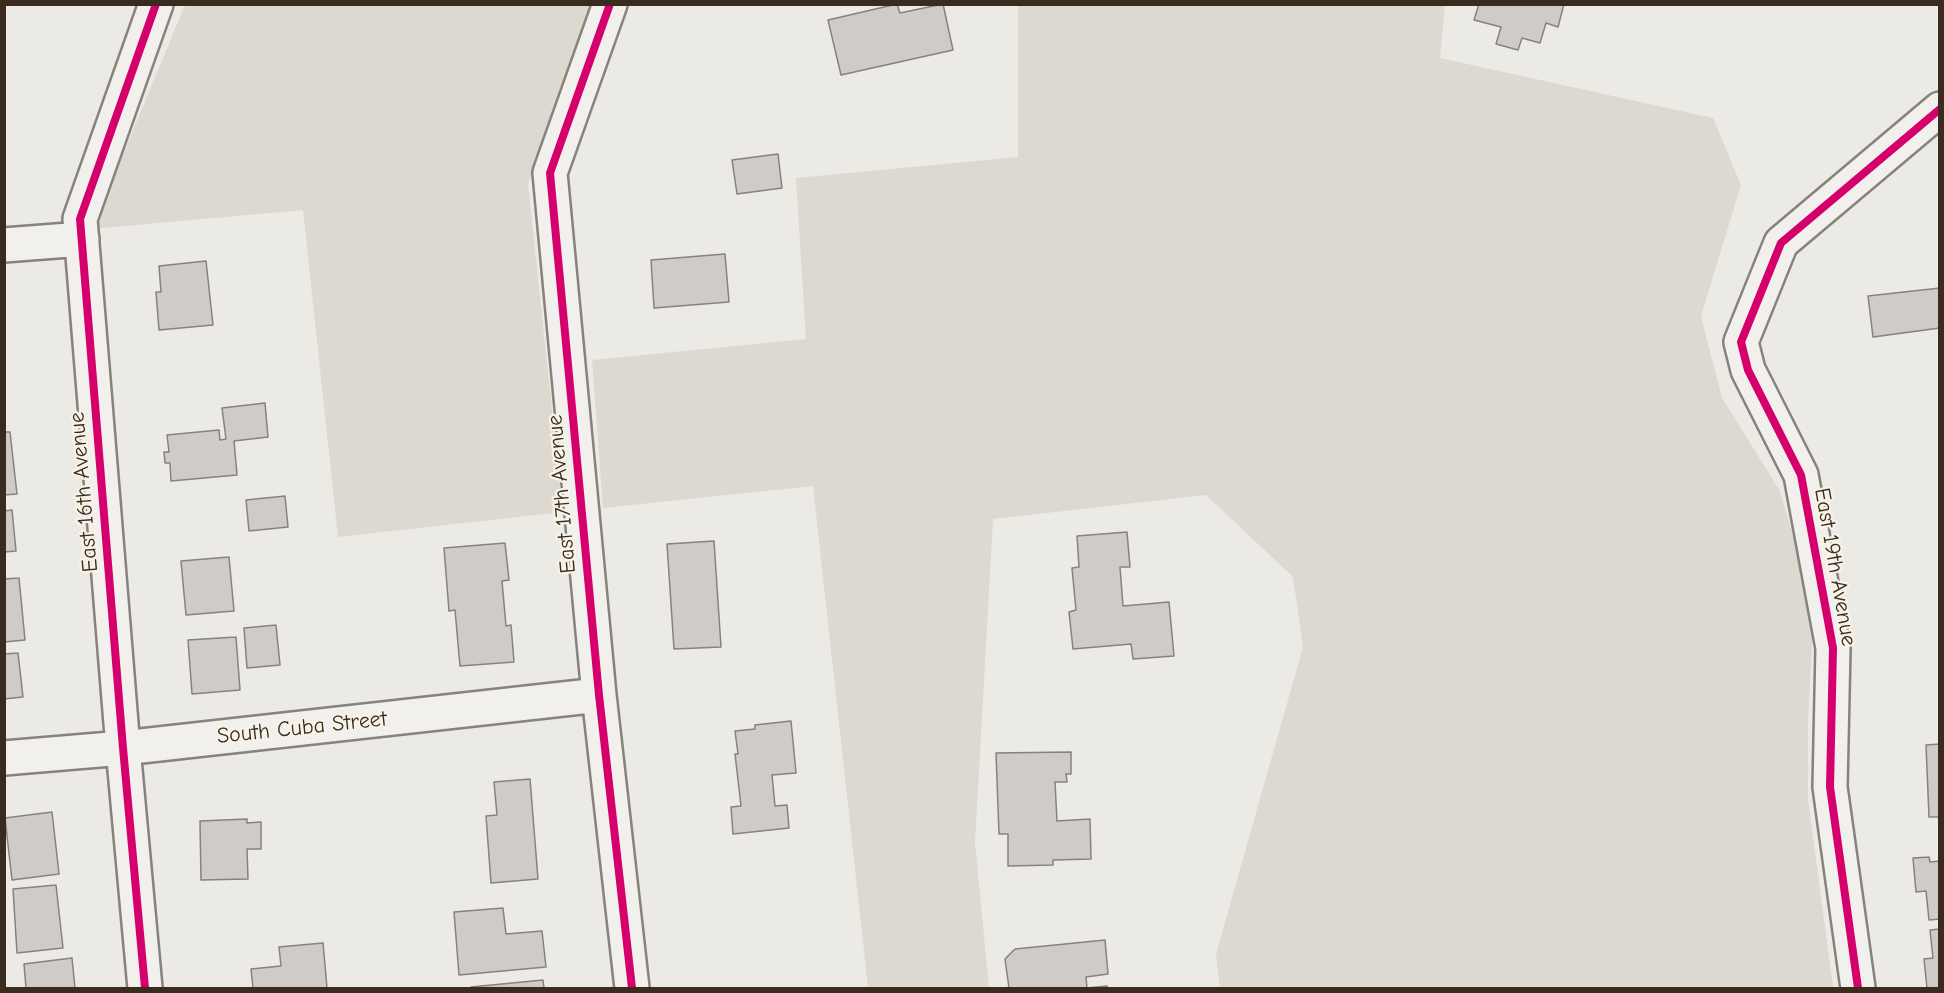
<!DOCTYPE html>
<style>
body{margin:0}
#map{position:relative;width:1944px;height:993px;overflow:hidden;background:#eceae4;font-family:"Comic Neue",sans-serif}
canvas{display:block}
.frame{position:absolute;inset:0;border:6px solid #3b2a1e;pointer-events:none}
</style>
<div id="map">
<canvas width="1944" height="993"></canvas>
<div class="frame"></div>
</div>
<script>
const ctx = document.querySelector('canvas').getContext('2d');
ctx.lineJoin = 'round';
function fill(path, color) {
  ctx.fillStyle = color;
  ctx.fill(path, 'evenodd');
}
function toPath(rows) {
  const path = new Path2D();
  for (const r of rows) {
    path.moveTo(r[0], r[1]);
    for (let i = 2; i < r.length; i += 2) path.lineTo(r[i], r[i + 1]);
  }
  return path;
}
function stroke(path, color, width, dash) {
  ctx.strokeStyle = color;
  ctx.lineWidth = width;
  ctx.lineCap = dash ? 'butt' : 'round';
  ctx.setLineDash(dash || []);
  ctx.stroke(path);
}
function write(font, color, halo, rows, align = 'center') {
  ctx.font = font + ' "Comic Neue",sans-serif';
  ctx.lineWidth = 4.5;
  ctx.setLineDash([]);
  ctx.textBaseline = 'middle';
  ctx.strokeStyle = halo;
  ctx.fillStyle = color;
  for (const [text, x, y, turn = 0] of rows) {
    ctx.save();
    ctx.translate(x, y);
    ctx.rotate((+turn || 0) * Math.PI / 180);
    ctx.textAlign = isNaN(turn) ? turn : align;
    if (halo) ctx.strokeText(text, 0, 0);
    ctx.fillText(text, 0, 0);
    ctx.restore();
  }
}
fill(toPath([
 [185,5,591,5,528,184,563,512,338,537,303,210,92,229],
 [1018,5,1445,5,1440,58,1713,118,1741,185,1701,316,1722,398,1780,491,1814,608,1808,722,1808,799,1833,988,1220,988,1216,954,1303,647,1293,577,1206,495,993,519,975,842,989,988,868,988,813,486,603,508,592,360,806,339,796,178,1018,157]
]), '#ddd9d0');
const building = toPath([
 [897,4,900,13,943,4,953,50,841,75,828,20,897,4],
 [1479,4,1564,4,1558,27,1546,23,1540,43,1522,38,1518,50,1496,44,1501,27,1474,20,1479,4],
 [778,154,782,188,737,194,732,160,778,154],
 [725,254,729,302,654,308,651,260,725,254],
 [206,261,213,325,159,330,156,292,161,292,159,266,206,261],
 [1940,288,1940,328,1873,337,1868,296,1940,288],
 [265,403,268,437,234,441,237,475,171,481,170,463,165,463,164,452,169,452,167,435,219,430,220,440,226,439,222,408,265,403],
 [4,432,10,432,17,494,4,495,4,432],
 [285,496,288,527,249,531,246,500,285,496],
 [12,510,16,551,4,552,4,511,12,510],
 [1127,532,1130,567,1120,567,1123,606,1169,602,1174,656,1133,659,1131,644,1073,649,1069,612,1076,610,1072,568,1079,567,1077,536,1127,532],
 [714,541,721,647,674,649,667,544,714,541],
 [505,543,509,580,502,581,506,626,511,625,514,662,460,666,455,610,449,611,444,548,505,543],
 [229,557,234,611,186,615,181,561,229,557],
 [19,578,25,640,4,642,4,579,19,578],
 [276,625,280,665,247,668,244,628,276,625],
 [236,637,240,690,192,694,188,640,236,637],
 [18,653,23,697,4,699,4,654,18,653],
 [791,721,796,773,772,775,775,806,787,805,789,828,733,834,731,807,741,806,735,754,738,754,735,731,755,729,755,725,791,721],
 [1940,744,1940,817,1929,817,1926,745,1940,744],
 [1071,752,1071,774,1066,774,1067,782,1055,782,1057,821,1090,819,1091,859,1053,860,1053,865,1008,866,1008,834,999,834,996,753,1071,752],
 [530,779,538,879,491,883,486,816,497,815,494,782,530,779],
 [52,812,59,874,12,880,5,818,52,812],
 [247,819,247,823,261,822,261,849,247,849,248,879,201,880,200,821,247,819],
 [1929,857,1930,862,1940,861,1940,919,1929,920,1926,891,1916,892,1913,858,1929,857],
 [56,885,63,948,17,953,13,889,56,885],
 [503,908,506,934,542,931,546,967,459,975,454,912,503,908],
 [1940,929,1940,988,1927,988,1924,959,1933,958,1930,930,1940,929],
 [1105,940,1108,974,1086,977,1087,988,1107,986,1108,988,1009,988,1005,959,1015,949,1105,940],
 [323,943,327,988,253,988,251,969,281,966,279,947,323,943],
 [72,958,75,988,26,988,24,964,72,958],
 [543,980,544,988,471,988,471,987,543,980]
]);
fill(building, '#cfccc7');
stroke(building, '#86827c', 1.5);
const minor = toPath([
 [610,4,550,173,599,695,632,988],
 [4,245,82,239],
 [4,758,123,748,599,695],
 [145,988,123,748,80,219,156,4],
 [1858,988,1830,787,1833,648,1801,475,1748,370,1741,342,1781,243,1940,109]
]);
stroke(minor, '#86827c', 38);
stroke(minor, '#f1f0ec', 33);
stroke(toPath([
 [610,4,550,173,599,695,632,988],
 [145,988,123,748,80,219,156,4],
 [1858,988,1830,787,1833,648,1801,475,1748,370,1741,342,1781,243,1940,109]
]), '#d6006c', 8);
write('22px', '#3b2a1e', '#f7f3e8', [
 ["East 16th Avenue",84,492,-95],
 ["East 17th Avenue",562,494,-95],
 ["East 19th Avenue",1835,567,80],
 ["South Cuba Street",302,728,-6]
]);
</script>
